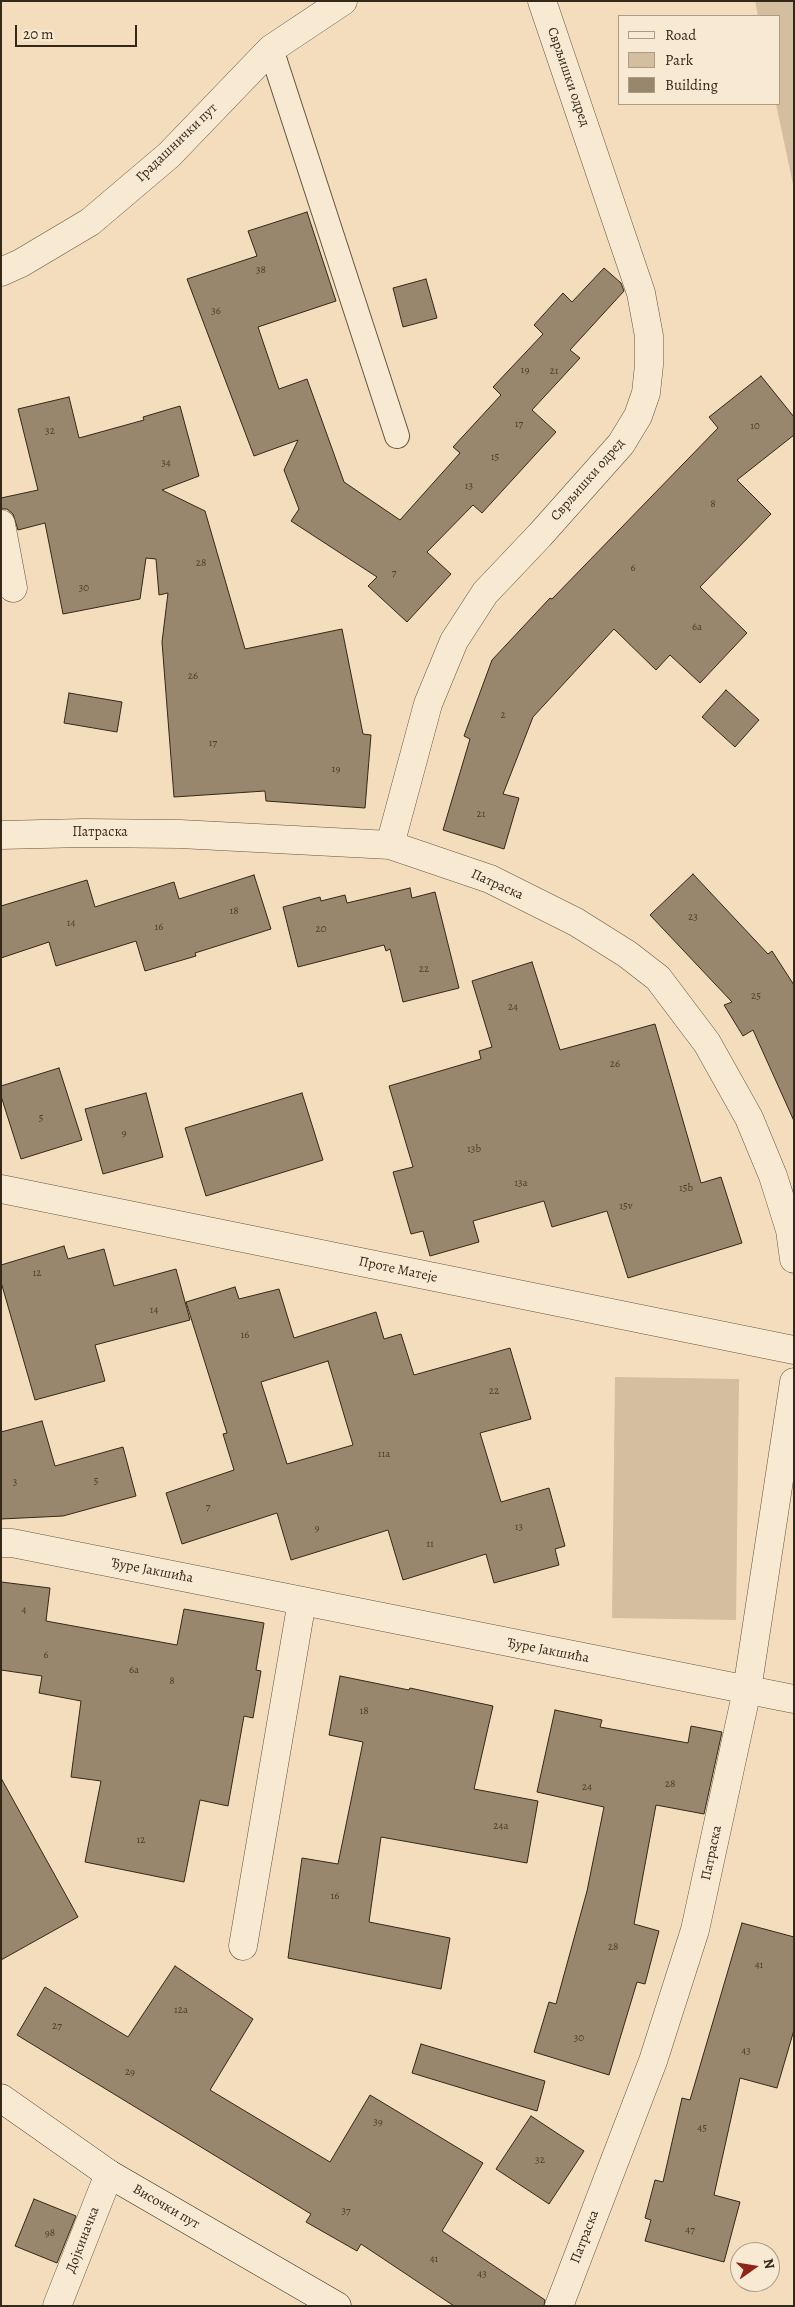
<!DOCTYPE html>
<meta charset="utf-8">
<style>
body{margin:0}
#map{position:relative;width:795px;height:2307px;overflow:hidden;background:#f4ddbc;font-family:Alegreya,serif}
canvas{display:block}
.frame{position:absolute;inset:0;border:2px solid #342818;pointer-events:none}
.legend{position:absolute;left:618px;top:15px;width:162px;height:90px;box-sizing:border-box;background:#f8e9d3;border:1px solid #aa9c88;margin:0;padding:6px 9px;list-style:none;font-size:15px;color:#342818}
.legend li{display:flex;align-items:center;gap:10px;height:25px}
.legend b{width:25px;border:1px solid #aa9c88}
.north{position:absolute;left:730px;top:2242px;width:50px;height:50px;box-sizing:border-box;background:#f8e9d3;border:1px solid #aa9c88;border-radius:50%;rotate:77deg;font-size:14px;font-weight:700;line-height:20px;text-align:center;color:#342818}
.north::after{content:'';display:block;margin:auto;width:18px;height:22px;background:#8f2418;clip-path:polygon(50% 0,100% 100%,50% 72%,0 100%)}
.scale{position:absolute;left:15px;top:25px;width:122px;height:22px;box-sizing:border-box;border:2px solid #342818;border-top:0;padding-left:6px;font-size:15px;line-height:18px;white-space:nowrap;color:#342818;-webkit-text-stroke:4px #f8e9d3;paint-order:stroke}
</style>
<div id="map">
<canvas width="795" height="2307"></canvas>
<div class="frame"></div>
<ul class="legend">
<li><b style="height:6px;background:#f8e9d3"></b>Road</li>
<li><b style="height:14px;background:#d3bea0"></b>Park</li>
<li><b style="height:14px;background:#98866d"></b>Building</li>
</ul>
<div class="north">N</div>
<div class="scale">20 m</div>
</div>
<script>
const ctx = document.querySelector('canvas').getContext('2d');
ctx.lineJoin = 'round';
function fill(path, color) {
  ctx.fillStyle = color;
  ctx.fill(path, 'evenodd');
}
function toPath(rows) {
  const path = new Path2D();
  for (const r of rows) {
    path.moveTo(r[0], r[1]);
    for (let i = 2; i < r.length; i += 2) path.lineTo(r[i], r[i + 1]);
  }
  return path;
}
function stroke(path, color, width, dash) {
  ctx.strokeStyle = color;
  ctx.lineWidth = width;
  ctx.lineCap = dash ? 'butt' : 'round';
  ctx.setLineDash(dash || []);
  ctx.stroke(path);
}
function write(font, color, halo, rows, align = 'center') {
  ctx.font = font + ' Alegreya,serif';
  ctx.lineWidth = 5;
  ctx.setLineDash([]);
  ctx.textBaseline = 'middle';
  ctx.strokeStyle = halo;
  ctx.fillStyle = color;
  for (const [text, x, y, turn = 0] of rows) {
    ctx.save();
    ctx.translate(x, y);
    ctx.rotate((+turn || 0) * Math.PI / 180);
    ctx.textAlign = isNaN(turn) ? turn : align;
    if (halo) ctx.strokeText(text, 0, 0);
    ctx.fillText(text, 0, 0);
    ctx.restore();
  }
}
fill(toPath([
 [755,1,794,1,794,189,776,104,779,104,779,16,758,16],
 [615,1377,739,1379,736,1620,612,1618]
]), '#d3bea0');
const building = toPath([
 [307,212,336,301,258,327,279,389,307,379,344,482,400,520,460,453,453,447,501,395,493,387,543,334,534,325,563,293,572,302,604,268,621,283,624,291,570,350,580,358,532,410,556,432,482,513,473,505,427,552,451,574,407,622,368,586,377,577,291,521,299,509,284,470,298,440,254,456,187,279,257,256,248,231,307,212],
 [426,279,437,318,403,327,393,288,426,279],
 [761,376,794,417,794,435,737,480,771,514,700,587,747,633,700,683,670,655,656,670,614,629,533,717,503,794,519,798,504,849,443,830,470,739,464,736,492,660,550,598,552,599,718,428,709,417,761,376],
 [69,397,79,438,144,420,143,417,180,406,199,476,162,490,205,511,245,649,342,629,363,734,371,735,365,808,266,801,265,791,174,797,162,642,168,593,159,595,156,559,146,558,140,599,63,614,45,523,18,530,13,514,7,509,1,509,1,498,38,490,18,409,69,397],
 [726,690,759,720,735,747,702,717,726,690],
 [69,693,122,702,117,732,64,723,69,693],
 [693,874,768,954,772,951,794,985,794,1121,753,1030,743,1036,724,1005,732,1002,650,915,693,874],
 [254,875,271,929,195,953,196,956,145,971,136,941,56,966,49,942,1,958,1,906,87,880,95,907,174,882,179,899,254,875],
 [410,888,412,898,435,892,459,988,403,1002,390,949,386,951,384,945,298,967,283,907,320,897,321,901,345,895,347,903,410,888],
 [532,962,560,1050,655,1024,701,1183,721,1177,742,1243,628,1278,607,1211,552,1227,544,1201,473,1221,479,1242,430,1256,423,1231,411,1234,393,1172,413,1167,389,1086,481,1059,479,1051,492,1047,472,981,532,962],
 [59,1068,82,1140,21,1159,1,1096,1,1086,59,1068],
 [146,1093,163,1157,103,1174,85,1109,146,1093],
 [302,1093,323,1160,206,1196,185,1128,302,1093],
 [64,1246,68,1259,104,1249,114,1286,176,1269,190,1320,95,1345,105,1381,35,1400,1,1282,1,1265,64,1246],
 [235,1287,239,1299,279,1289,294,1338,376,1312,384,1339,401,1334,414,1375,510,1348,531,1419,480,1433,501,1502,549,1488,565,1546,555,1549,559,1565,494,1583,486,1554,403,1580,388,1530,291,1560,277,1513,182,1544,166,1493,234,1470,223,1434,227,1433,186,1302,235,1287],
 [328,1361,353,1445,287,1464,261,1382,328,1361],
 [42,1421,55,1466,123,1447,136,1496,63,1516,1,1519,1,1432,42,1421],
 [1,1582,50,1588,46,1621,177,1645,184,1609,264,1623,256,1670,261,1671,253,1718,244,1716,228,1806,200,1800,184,1882,85,1862,101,1781,71,1777,81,1701,39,1693,42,1676,1,1670,1,1582],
 [340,1676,409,1690,410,1688,493,1706,474,1789,538,1801,527,1863,381,1837,369,1922,450,1938,441,1989,288,1958,302,1858,338,1864,363,1742,329,1735,340,1676],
 [555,1710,602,1720,600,1727,688,1743,691,1726,722,1732,704,1814,656,1805,634,1924,659,1931,645,1984,637,1982,609,2075,534,2052,549,2002,556,2004,587,1891,604,1807,537,1792,555,1710],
 [1,1778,78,1917,1,1960,1,1778],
 [742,1923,794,1937,794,2030,777,2088,740,2078,714,2195,740,2202,724,2262,645,2241,651,2220,645,2218,655,2180,663,2182,682,2098,690,2100,742,1923],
 [175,1966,253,2019,210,2090,330,2162,370,2095,483,2163,442,2231,545,2300,544,2306,454,2306,361,2244,357,2251,306,2222,311,2214,17,2035,45,1987,128,2037,175,1966],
 [421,2044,545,2081,537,2111,412,2073,421,2044],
 [531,2116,584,2151,549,2204,496,2169,531,2116],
 [34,2199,76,2216,57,2263,15,2246,34,2199]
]);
fill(building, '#98866d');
stroke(building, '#342818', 1);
const lane = toPath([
 [271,49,397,436]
]);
const street = toPath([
 [1,272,21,263,90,222,169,155,271,49,343,1],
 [1,524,13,588],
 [1,835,84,833,180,834,390,845,490,879,576,922,627,954,658,978,707,1043,749,1118,773,1176,790,1230,794,1259],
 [390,845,428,704,454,641,485,593,540,535,621,444,638,416,646,393,649,365,649,336,641,293,542,1],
 [1,1189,794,1350],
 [1,1543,12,1543,794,1699],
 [243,1946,302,1601],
 [57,2306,109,2174],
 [559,2306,653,2061,695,1930,747,1690,794,1382]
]);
const secondary = toPath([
 [1,2098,109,2174,337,2306]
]);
stroke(lane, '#645541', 26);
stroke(street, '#645541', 29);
stroke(secondary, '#342818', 29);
stroke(lane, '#f8e9d3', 24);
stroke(street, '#f8e9d3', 28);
stroke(secondary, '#f8e9d3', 28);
write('11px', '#4d402d', null, [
 ["38",261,270],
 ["36",216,311],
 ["19",525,370],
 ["21",554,371],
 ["17",519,424],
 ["10",755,426],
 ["32",50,431],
 ["15",495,457],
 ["34",166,463],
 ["13",469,486],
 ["8",713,504],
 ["28",201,563],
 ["6",633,568],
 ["7",394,573],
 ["30",84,588],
 ["6a",697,627],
 ["26",193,676],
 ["2",503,715],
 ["17",213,743],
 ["19",336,769],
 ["21",481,814],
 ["18",234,911],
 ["23",693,917],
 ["14",71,923],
 ["16",159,927],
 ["20",321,929],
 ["22",424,969],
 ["25",756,996],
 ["24",513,1007],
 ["26",615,1064],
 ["5",41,1118],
 ["9",124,1133],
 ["13b",474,1149],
 ["13a",521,1183],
 ["15b",686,1188],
 ["15v",626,1206],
 ["12",37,1273],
 ["14",154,1310],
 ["16",245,1335],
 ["22",494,1391],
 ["11a",384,1454],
 ["5",96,1481],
 ["3",15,1482],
 ["7",208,1507],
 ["13",519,1527],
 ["9",317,1528],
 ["11",430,1544],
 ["4",24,1610],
 ["6",46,1655],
 ["6a",134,1670],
 ["8",172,1681],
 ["18",364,1711],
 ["28",670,1784],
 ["24",587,1787],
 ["24a",501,1826],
 ["12",141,1840],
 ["16",335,1896],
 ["28",613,1947],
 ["41",759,1965],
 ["12a",181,2010],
 ["27",57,2026],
 ["30",579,2038],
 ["43",746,2051],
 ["29",130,2072],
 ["39",378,2122],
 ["45",702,2128],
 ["32",540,2160],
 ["37",346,2211],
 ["47",690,2230],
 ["98",50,2233],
 ["41",434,2259],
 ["43",482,2274]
]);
write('14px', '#342818', '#f8e9d3', [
 ["Сврљишки одред",568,77,71],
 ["Градашнички пут",177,143,-44],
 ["Сврљишки одред",588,480,-49],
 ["Патраска",100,833],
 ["Патраска",497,885,24],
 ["Проте Матеје",398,1270,12],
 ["Ђуре Јакшића",152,1571,11],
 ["Ђуре Јакшића",548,1651,11],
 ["Патраска",712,1853,-78],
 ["Височки пут",166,2207,30],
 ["Патраска",585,2237,-69],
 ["Дојкиначка",83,2240,-69]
]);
</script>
